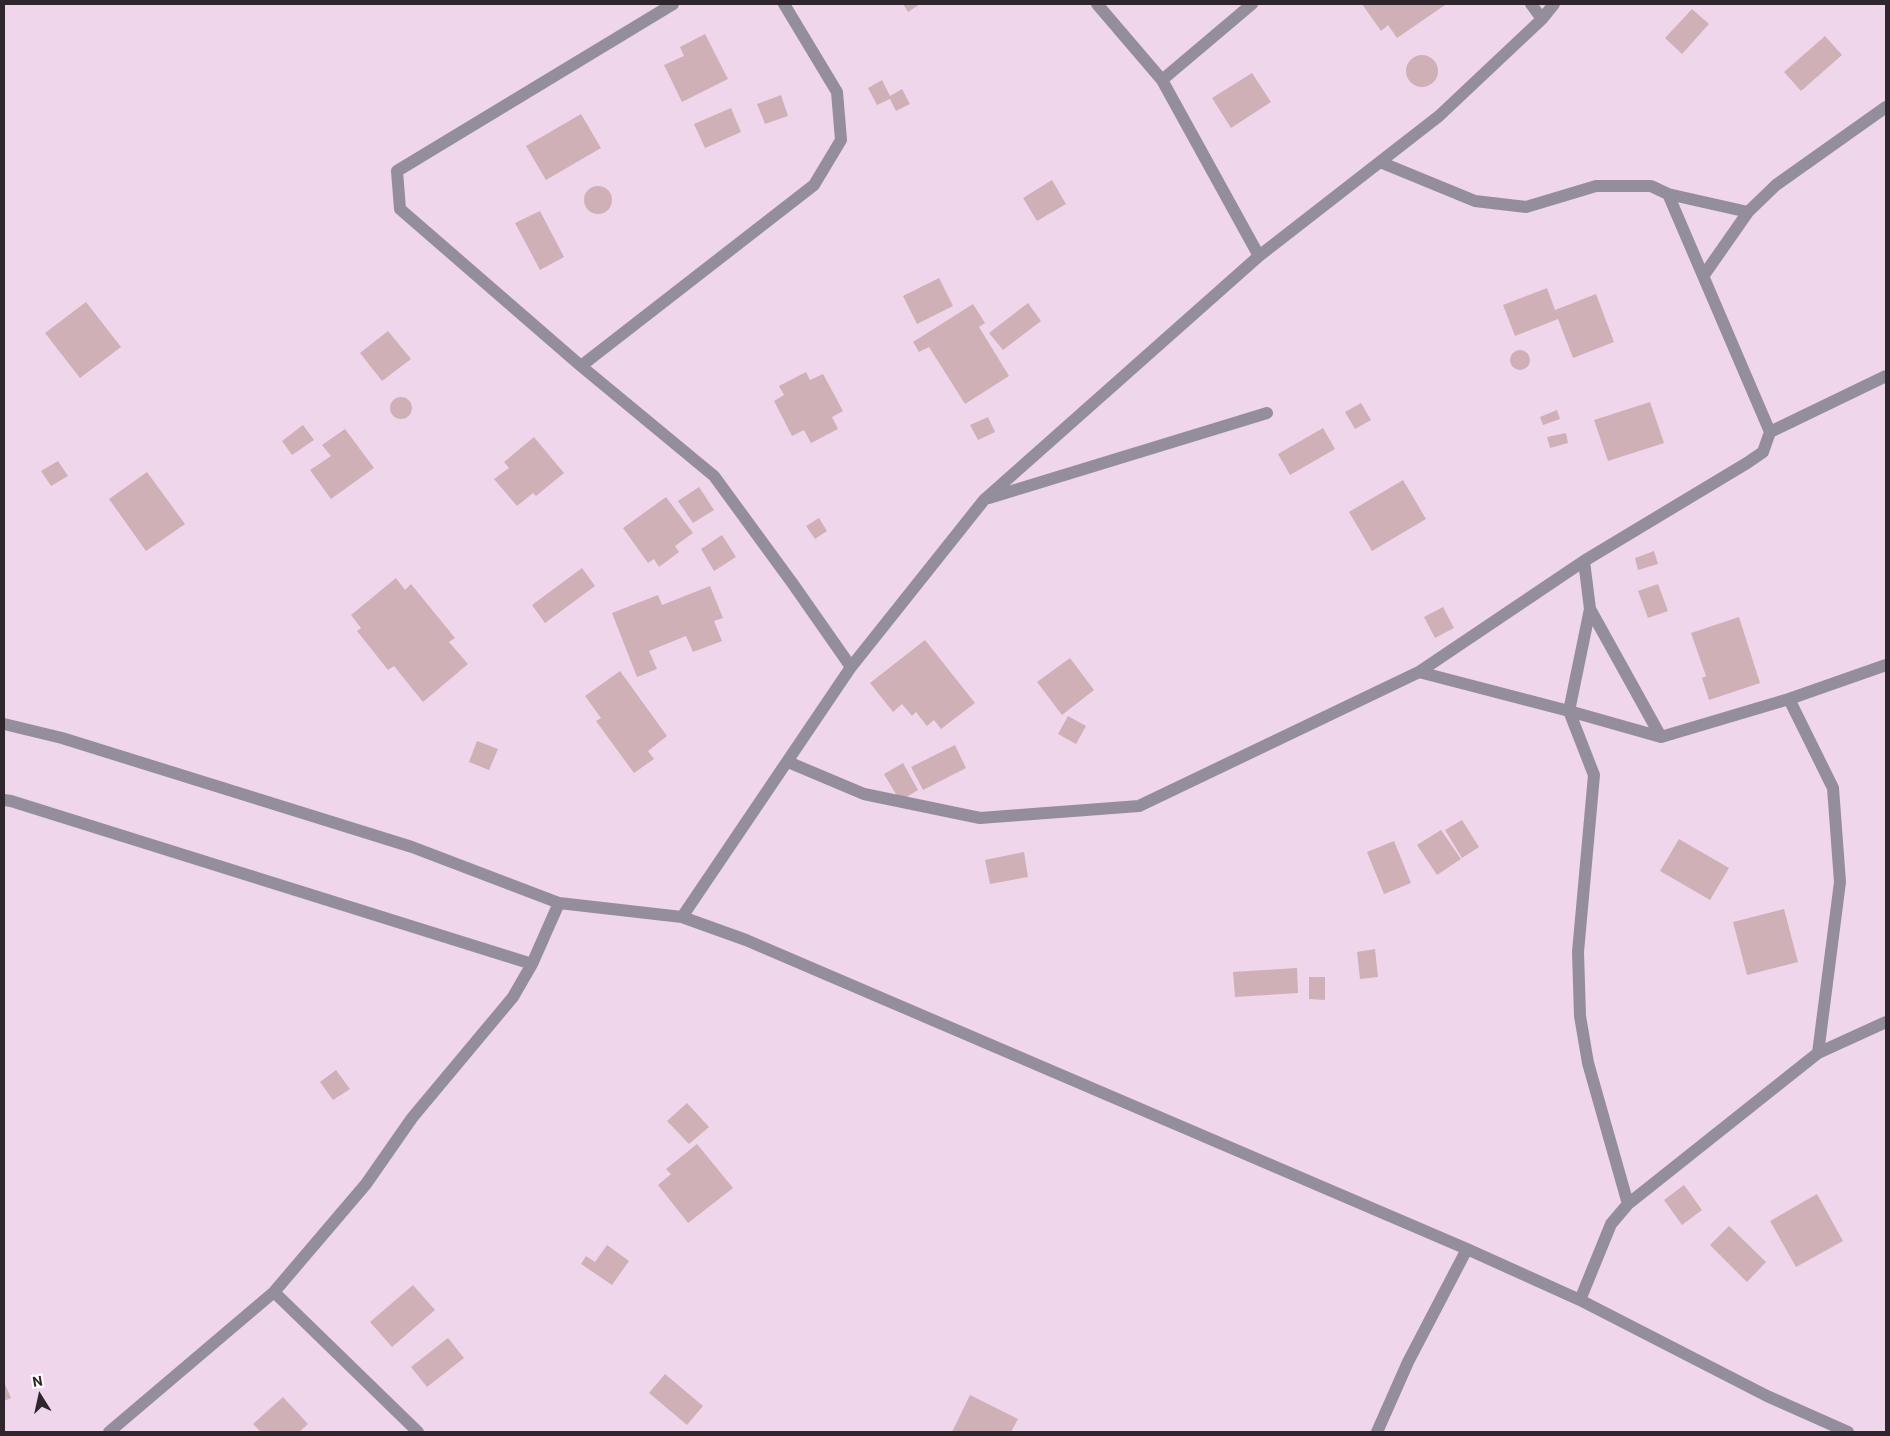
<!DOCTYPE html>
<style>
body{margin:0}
#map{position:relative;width:1890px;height:1436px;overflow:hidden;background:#efd6ea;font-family:Roboto,sans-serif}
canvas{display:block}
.frame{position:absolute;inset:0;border:5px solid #2f252d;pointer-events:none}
.north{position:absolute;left:15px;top:1371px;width:50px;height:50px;-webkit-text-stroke:4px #fff;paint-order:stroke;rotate:350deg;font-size:14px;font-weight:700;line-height:20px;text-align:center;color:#2f252d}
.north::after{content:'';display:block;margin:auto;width:18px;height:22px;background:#2f252d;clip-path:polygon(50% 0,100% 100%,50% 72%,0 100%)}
</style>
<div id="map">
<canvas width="1890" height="1436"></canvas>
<div class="frame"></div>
<div class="north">N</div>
</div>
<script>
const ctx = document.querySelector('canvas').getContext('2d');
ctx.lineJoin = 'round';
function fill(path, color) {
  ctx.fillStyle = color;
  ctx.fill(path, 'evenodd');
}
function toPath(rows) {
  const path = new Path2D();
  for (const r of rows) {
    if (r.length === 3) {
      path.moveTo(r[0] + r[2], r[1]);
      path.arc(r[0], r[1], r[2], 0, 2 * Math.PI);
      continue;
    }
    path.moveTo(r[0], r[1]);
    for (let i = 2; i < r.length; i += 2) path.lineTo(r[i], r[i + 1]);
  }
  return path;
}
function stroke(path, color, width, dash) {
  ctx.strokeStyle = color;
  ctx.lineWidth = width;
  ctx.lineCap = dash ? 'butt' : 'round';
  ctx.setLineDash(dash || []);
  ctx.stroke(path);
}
fill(toPath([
 [903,4,920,4,908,12],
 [1362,4,1444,4,1445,5,1397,38,1388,25,1381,31],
 [1692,9,1709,24,1682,54,1665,38],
 [705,34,728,79,682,102,664,65,684,56,680,47],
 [1825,36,1842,55,1801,91,1784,72],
 [1422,71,16],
 [1252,73,1271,102,1231,128,1212,98],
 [882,80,890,96,902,89,910,104,896,111,890,99,877,105,868,88],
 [781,95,788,116,765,124,757,104],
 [731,108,741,132,705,148,694,124],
 [581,114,601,148,546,180,526,146],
 [1052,180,1066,204,1037,221,1023,198],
 [598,200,14],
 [540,211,564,257,540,270,515,223],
 [939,278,953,306,917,324,903,296],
 [1547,288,1555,310,1596,294,1614,342,1573,358,1558,319,1515,336,1503,305],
 [86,302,121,347,80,378,45,333],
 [1028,303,1041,321,1003,350,989,333],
 [973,304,985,323,979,327,1009,376,965,404,929,347,919,352,913,342],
 [388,331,411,359,382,381,360,353],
 [1520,360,10],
 [806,372,810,380,823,374,843,411,832,417,838,429,811,443,804,430,792,436,774,401,784,395,779,386],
 [401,408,11],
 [1650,402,1664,443,1608,461,1594,420],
 [1361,403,1371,420,1355,429,1345,412],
 [1557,410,1560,419,1543,425,1540,417],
 [988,417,995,432,978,440,970,425],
 [303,425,314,440,292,455,282,441],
 [1323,428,1335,449,1290,475,1278,454],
 [345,429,374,468,331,499,310,470,331,456,322,445],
 [1566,433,1568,443,1550,448,1547,437],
 [534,437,564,473,536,496,533,493,517,506,494,479,509,468,504,462],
 [58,461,68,476,51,486,41,471],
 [147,472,185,524,146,551,109,499],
 [1403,480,1426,519,1372,551,1349,512],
 [699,487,714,510,693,523,678,501],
 [666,497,693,533,675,546,679,552,659,567,654,559,648,563,623,528],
 [819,518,827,531,815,539,806,526],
 [722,535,736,557,714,571,701,549],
 [1654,551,1658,564,1638,570,1635,558],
 [582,568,595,586,545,623,532,605],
 [396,578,405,590,411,584,455,638,449,642,468,664,423,702,394,666,388,670,357,631,361,628,351,615],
 [1658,584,1668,611,1648,618,1638,591],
 [710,586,723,618,714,621,722,641,693,652,686,636,649,651,657,669,637,677,612,613,658,595,662,605],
 [1443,607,1454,628,1435,638,1424,617],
 [1739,617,1760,683,1709,700,1702,678,1706,676,1691,633],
 [925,640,975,703,941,729,934,720,927,726,916,712,912,716,902,704,893,712,870,683],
 [1070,658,1094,690,1062,715,1037,682],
 [620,671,667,736,648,751,654,759,634,773,596,721,601,718,585,696],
 [1068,716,1086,726,1076,744,1058,734],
 [477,741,498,749,489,770,469,762],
 [955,745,966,768,923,790,911,767],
 [903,763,918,790,900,801,884,774],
 [1462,820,1479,847,1462,858,1445,830],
 [1441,830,1461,859,1437,875,1417,845],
 [1679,839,1729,868,1710,900,1660,871],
 [1394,841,1411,883,1384,894,1367,852],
 [1024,852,1028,877,990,884,985,860],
 [1784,909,1798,962,1747,975,1733,922],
 [1375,949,1378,977,1360,979,1357,952],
 [1297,968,1298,993,1235,997,1233,972],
 [1309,977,1325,977,1325,1000,1309,999],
 [336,1070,350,1089,333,1100,320,1082],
 [687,1103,709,1127,689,1144,667,1121],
 [697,1144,733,1188,688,1223,658,1185,671,1174,666,1169],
 [1684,1185,1702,1210,1682,1225,1664,1200],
 [1817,1194,1843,1241,1796,1267,1770,1221],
 [1729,1226,1766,1262,1747,1282,1710,1245],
 [607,1245,629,1261,612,1285,581,1264,586,1256,595,1262],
 [413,1285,435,1310,392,1347,370,1322],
 [448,1338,464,1358,427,1387,411,1367],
 [665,1374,703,1406,687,1425,649,1393],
 [4,1382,11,1398,4,1401],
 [970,1395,1018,1419,1011,1432,952,1432],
 [283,1397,308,1424,299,1432,261,1432,253,1424]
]), '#d0b0b7');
stroke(toPath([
 [673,4,397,171,400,209,581,366,714,476,793,584,851,667],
 [1097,4,1162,80,1259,256],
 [1531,4,1542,19],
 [1162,80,1252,4],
 [1380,162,1475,201,1526,207,1596,186,1651,186,1668,194,1770,432,1763,452,1747,463,1584,561,1590,609,1569,711,1594,775,1578,952,1580,1016,1588,1063,1628,1204],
 [1668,194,1748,212],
 [1704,275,1748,212,1776,185,1886,107],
 [581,366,814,185,841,140,837,92,784,4],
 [1770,432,1886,376],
 [989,498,1267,413],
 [1590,609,1661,737],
 [1419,672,1584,561],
 [4,724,62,738,412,847,559,903,682,917,746,940,1467,1249,1580,1300,1767,1396,1848,1432],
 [788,762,864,794,980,818,1139,806,1419,672,1569,711,1661,737,1789,699],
 [4,800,11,801,532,964],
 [682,917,851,667,984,500,1259,256,1439,116,1542,19,1554,4],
 [1818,1053,1840,882,1833,788,1789,699,1886,665],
 [274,1292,418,1432],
 [1580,1300,1611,1224,1628,1204,1818,1053,1886,1022],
 [109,1432,274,1292,366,1184,412,1118,513,997,532,964,559,903],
 [1377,1432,1408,1362,1467,1249]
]), '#948e9c', 12);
</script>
